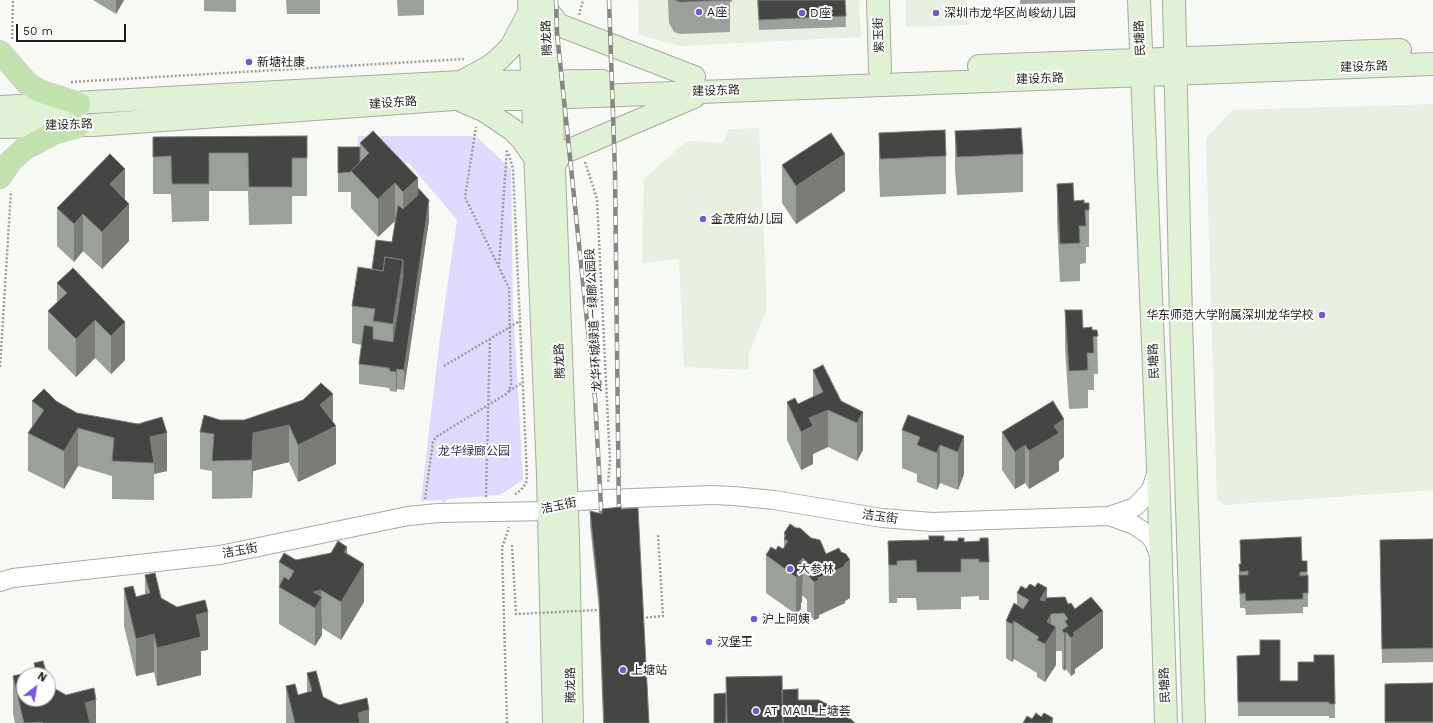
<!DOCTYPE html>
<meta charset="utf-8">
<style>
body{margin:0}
#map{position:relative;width:1433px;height:723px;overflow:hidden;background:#f6f9f4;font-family:"Work Sans",sans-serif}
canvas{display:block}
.north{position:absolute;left:16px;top:667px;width:40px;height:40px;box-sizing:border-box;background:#fff;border:1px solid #a5a5a5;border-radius:50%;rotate:31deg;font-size:11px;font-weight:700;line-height:16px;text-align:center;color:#1e1f1d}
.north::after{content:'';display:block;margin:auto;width:14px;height:18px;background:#7658d2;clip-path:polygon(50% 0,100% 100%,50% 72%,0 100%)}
.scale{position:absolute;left:16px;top:24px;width:110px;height:18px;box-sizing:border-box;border:2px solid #1e1f1d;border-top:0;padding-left:5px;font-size:12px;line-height:14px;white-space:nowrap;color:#1e1f1d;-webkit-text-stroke:3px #fff;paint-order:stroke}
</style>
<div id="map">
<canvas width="1433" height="723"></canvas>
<div class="north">N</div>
<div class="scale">50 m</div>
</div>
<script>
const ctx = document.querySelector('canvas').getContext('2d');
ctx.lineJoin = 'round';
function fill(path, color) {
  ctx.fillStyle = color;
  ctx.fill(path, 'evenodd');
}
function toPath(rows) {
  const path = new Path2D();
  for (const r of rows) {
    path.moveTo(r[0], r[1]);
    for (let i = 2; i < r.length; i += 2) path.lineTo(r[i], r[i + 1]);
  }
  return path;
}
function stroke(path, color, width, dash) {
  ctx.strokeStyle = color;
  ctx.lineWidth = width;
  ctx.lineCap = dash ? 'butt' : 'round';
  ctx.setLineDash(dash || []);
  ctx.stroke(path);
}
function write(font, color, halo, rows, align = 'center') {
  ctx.font = font + ' "Work Sans","Noto Sans SC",sans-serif';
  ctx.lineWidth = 4;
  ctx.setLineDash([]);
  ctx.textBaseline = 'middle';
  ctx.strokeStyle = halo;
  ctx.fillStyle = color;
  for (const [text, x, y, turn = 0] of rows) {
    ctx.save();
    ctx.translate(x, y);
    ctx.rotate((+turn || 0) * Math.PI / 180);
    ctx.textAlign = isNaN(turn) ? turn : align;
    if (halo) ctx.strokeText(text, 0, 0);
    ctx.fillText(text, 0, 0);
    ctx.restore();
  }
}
fill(toPath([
 [638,0,859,0,861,37,681,46,639,35],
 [905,0,966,0,967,25,906,27],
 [1433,104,1433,490,1225,505,1217,500,1206,139,1232,110],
 [759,128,767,308,748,356,749,370,684,367,679,259,642,263,644,179,687,141,723,143,729,129]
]), '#e7efe3');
fill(toPath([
 [358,136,472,136,478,138,511,169,513,305,523,480,500,495,448,499,442,503,442,500,421,501,440,337,457,220,409,163,357,157]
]), '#dedafd');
const street = toPath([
 [1109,516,1134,525,1149,535,1154,542,1160,557],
 [0,582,13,578,220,555,408,516,438,513,548,511,566,502,607,499,712,495,734,496,774,500,882,518,932,522,1109,516,1135,507,1151,490,1157,471]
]);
const secondary = toPath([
 [529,0,548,475,554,723],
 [545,0,552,117,568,539,572,723],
 [878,0,880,69],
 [1139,0,1158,468,1166,723],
 [1174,0,1181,321,1194,723],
 [546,9,559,25,694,77],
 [979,66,1400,50],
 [463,81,489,67,499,59,511,47,529,13],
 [464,102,485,111,513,130,522,139,537,161],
 [0,107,461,82,602,81],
 [0,127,93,125,454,99,517,99,1433,64],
 [553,168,559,156,565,152,694,97]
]);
const primary = toPath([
 [0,52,27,83,39,91,79,104],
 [0,177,10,162,24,149,54,133,78,126]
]);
stroke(street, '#a7aaa6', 20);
stroke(secondary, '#a7aaa6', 24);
stroke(primary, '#d2d2d2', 24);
stroke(toPath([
 [579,15,583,0],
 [12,39,13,0],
 [71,82,464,59],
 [509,154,513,169,527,476,526,483,521,490,514,495],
 [585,162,597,199,610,461,608,483],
 [499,264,507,149],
 [444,366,520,321],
 [0,367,11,191],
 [509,391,522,383],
 [486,497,490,338],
 [425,499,433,442,436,437,506,394,509,391,511,385,509,288,465,197,476,127],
 [642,618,663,616,658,535],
 [507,723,502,548,509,527]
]), '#9c9e9b', 2.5, [2, 2]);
stroke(street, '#fff', 18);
stroke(secondary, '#e0f1d6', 22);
stroke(primary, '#c2e2ad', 22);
const rail = toPath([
 [556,0,557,33,595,398,602,525],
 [609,0,615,172,619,519]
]);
stroke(rail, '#858783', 4.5);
stroke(rail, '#fff', 3, [9]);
stroke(toPath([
 [512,545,516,614,599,610]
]), '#9c9e9b', 2.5, [2, 2]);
fill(toPath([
 [93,0,124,0,116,14],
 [204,0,236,0,236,12,204,11],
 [286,0,320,0,320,14,287,14],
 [397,0,424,0,424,15,398,16],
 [668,0,732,0,732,2,730,2,730,32,680,34,674,32,669,23],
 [757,0,845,0,846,27,759,30],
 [1020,0,1075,0,1075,3,1020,4],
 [955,131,1023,154,1023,192,957,195,955,169],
 [879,133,946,156,946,194,880,197,879,170],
 [307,136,307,196,292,196,292,224,249,225,248,191,209,191,209,221,172,222,171,194,153,194,153,137],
 [360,143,418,188,429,220,404,390,397,389,396,392,390,391,389,388,359,384,359,364,362,345,352,343,352,306,372,269,392,242,395,221,378,237,351,208,351,192,338,192,338,147,360,147],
 [782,165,845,191,796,224,782,203],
 [1057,184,1074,201,1084,203,1089,203,1089,247,1086,247,1086,263,1080,264,1080,281,1060,282,1057,221],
 [125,199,129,241,102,269,83,251,74,262,57,246,57,208],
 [73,268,125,360,111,374,95,358,76,377,48,349,48,311,57,303,57,283],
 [1065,310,1083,328,1092,330,1097,330,1098,374,1094,374,1094,390,1088,390,1088,408,1069,409,1065,348],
 [813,370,841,401,863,412,863,450,857,461,828,447,813,454,813,464,801,470,787,440,787,402,798,404,813,397],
 [32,401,56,401,167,471,154,474,154,500,112,499,112,476,78,466,64,489,28,471,28,433,32,427],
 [220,420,333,423,336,464,298,482,289,462,253,471,252,498,212,499,212,471,200,469,200,432],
 [902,430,964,436,964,474,958,490,940,483,937,490,917,482,917,474,902,468],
 [1002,432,1064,457,1059,461,1059,471,1029,489,1025,483,1015,489,1002,470],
 [590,511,649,723,603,723,599,610,590,525],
 [784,533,826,554,841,552,850,598,845,601,845,603,819,615,819,618,814,620,807,612,807,600,803,596,802,596,802,602,801,603,801,609,796,614,766,593,766,555,776,550,783,549,784,548],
 [1433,539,1433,662,1382,663,1380,540],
 [1240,540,1302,561,1307,561,1308,593,1308,607,1303,607,1303,613,1246,615,1245,608,1240,608,1239,575,1239,564,1241,564],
 [888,541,964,542,989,562,989,600,979,600,979,596,961,597,961,609,917,610,916,598,897,598,897,603,889,603],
 [347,553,364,602,341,640,322,628,322,635,315,646,279,624,279,562],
 [145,575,161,598,208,650,201,651,201,675,157,686,154,672,136,676,124,626,124,588,136,597,145,594],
 [1026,589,1047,598,1068,604,1103,648,1075,669,1075,673,1071,676,1066,669,1064,671,1062,668,1062,651,1056,651,1056,665,1045,682,1037,677,1037,673,1014,659,1012,662,1006,658,1006,621,1017,605,1017,593],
 [1237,656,1280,681,1335,704,1335,718,1329,718,1329,716,1238,716],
 [34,663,47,675,34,675],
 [307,673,323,697,369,723,286,723,286,686,298,695,307,693],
 [13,676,24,699,50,686,96,723,15,723,13,714],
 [1433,683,1433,723,1385,723,1385,684]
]), '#9ca09b');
fill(toPath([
 [116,0,124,0,116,14],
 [845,154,845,191,796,224,796,186],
 [125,169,125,206,110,184],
 [418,178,418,215,403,229,403,192],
 [395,183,395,221,378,237,378,199],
 [429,200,429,220,404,390,404,370],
 [129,204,129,241,102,269,102,232],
 [83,214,83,251,74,262,74,224],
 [403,260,403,297,393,362,393,324],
 [95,320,95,358,76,377,76,339],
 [125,322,125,360,111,374,111,336],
 [397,369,397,389,396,392,396,372],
 [333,394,333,428,336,426,336,464,298,482,298,445,320,405],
 [828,410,828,447,813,454,813,464,801,470,801,432,809,418],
 [863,412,863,450,857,461,857,423],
 [1064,419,1064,457,1059,461,1059,471,1029,489,1029,451,1054,426],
 [289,425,289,462,253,471,252,498,252,460,253,433],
 [78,428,78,466,64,489,64,451],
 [167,433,167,471,154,474,154,463,150,437],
 [964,436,964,474,958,490,958,452],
 [940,445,940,483,937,490,937,453],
 [1025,445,1025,483,1015,489,1015,452],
 [347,547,347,585,344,552],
 [803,558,802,602,801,603,801,609,796,614,796,577,799,562],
 [850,560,850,598,845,601,845,603,819,615,819,618,814,620,814,582,818,578],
 [364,564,364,602,341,640,341,602],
 [1047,588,1047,621,1051,614,1051,634,1056,627,1056,665,1045,682,1045,629,1040,600],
 [321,590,322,635,315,646,315,608,313,592],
 [1103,611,1103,648,1075,669,1075,673,1071,676,1071,638,1073,633],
 [208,612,208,650,201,651,201,675,157,686,157,648,196,615],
 [1014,621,1014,659,1012,662,1012,624],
 [1066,632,1066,669,1064,671,1064,633],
 [154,634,154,672,136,676,136,639],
 [96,700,96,723,85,723,85,703],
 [369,710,369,723,358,723,358,713],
 [1053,718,1053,723,1050,723]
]), '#797c77');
const building = toPath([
 [675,0,730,0,680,2,675,0],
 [758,0,845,0,846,16,759,20,758,0],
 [1021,128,1023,154,957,157,955,131,1021,128],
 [945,130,946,156,880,159,879,133,945,130],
 [373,131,418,178,403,192,395,183,378,199,351,171,369,153,360,143,373,131],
 [831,133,845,154,796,186,782,165,831,133],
 [307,136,307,158,292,158,292,187,249,187,248,153,209,153,209,184,172,184,171,156,153,157,153,137,307,136],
 [338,147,360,147,360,162,351,171,351,172,338,173,338,147],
 [110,154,125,169,110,184,129,204,102,232,83,214,74,224,57,208,110,154],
 [1073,183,1074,201,1084,200,1084,203,1089,203,1089,210,1085,210,1086,226,1079,226,1080,243,1060,244,1057,184,1073,183],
 [418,188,429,200,404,370,397,369,396,372,390,371,389,368,359,364,364,325,373,327,373,339,393,342,403,277,403,260,385,257,383,271,372,269,376,240,392,242,398,205,403,209,418,195,418,188],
 [385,257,403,260,393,324,373,321,375,309,352,306,358,267,383,271,385,257],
 [73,268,125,322,111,336,95,320,76,339,48,311,67,293,57,283,73,268],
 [1065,310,1082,310,1083,328,1092,327,1092,330,1097,330,1098,336,1093,337,1094,353,1087,353,1088,370,1069,371,1065,310],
 [823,365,841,401,863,412,857,423,828,410,809,418,813,426,801,432,787,402,795,398,798,404,823,392,813,370,823,365],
 [321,383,333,394,320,405,336,426,298,445,289,425,253,433,252,460,212,461,214,434,200,432,204,415,220,420,244,420,303,400,321,383],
 [44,389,56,401,77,413,138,424,162,417,167,433,150,437,154,463,112,461,114,438,78,428,64,451,28,433,44,410,32,401,44,389],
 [1053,401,1064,419,1054,426,1059,433,1029,451,1025,445,1015,452,1002,432,1053,401],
 [908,415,964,436,958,452,940,445,937,453,917,445,920,437,902,430,908,415],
 [621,507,621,509,638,508,649,723,604,723,599,596,590,511,602,514,602,509,621,507],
 [790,524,796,528,800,528,811,538,820,540,826,554,839,548,841,552,846,554,850,560,844,564,845,566,818,578,819,580,814,582,807,574,814,569,803,558,799,562,802,564,798,568,801,571,796,577,766,555,771,547,776,550,778,546,783,549,788,541,784,539,786,535,784,533,790,524],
 [929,536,944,536,944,541,958,541,958,538,964,538,964,542,980,541,980,538,988,538,989,562,979,562,979,559,961,559,961,572,917,572,916,560,897,561,897,565,889,565,888,541,929,540,929,536],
 [1301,537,1302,561,1307,561,1307,572,1300,572,1300,576,1308,575,1308,593,1303,593,1303,599,1246,601,1245,593,1240,594,1239,575,1248,575,1248,571,1240,572,1239,564,1241,564,1240,540,1301,537],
 [1433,539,1433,648,1382,649,1380,540,1433,539],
 [338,541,347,547,344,552,364,564,341,602,321,590,313,592,322,597,315,608,279,587,284,577,289,580,294,571,279,562,284,553,296,560,331,553,338,541],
 [155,573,161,598,177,607,205,600,208,612,196,615,201,637,157,648,154,634,136,639,124,588,133,586,136,597,150,593,145,575,155,573],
 [1038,583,1047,588,1040,600,1045,601,1045,598,1065,597,1068,604,1071,603,1075,609,1091,597,1103,611,1073,633,1075,635,1071,638,1066,632,1064,633,1062,630,1068,626,1065,621,1068,619,1064,613,1051,614,1047,622,1056,627,1045,644,1037,640,1039,637,1014,621,1012,624,1006,621,1014,603,1023,609,1029,600,1017,593,1021,586,1026,589,1030,584,1035,587,1038,583],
 [1260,640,1280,640,1280,681,1298,681,1298,662,1314,662,1314,655,1334,655,1335,704,1329,704,1329,702,1238,702,1237,656,1260,655,1260,640],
 [43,661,47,675,37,675,34,663,43,661],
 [316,671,323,697,339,705,367,698,369,710,358,713,360,723,295,723,286,686,295,684,298,695,312,691,307,673,316,671],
 [22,674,24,682,24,699,48,699,48,680,50,686,66,695,94,688,96,700,85,703,90,723,43,723,42,722,24,723,13,676,22,674],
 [782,676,783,723,727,723,726,677,782,676],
 [1433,683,1433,722,1385,722,1385,684,1433,683],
 [798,689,798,700,819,700,843,712,855,723,783,723,782,690,798,689],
 [726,693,726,723,714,723,714,694,726,693],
 [1036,713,1041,717,1044,713,1053,718,1050,723,1023,723,1027,716,1032,719,1036,713]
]);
fill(building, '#434642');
stroke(building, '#797c77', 1);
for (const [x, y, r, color] of [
 [699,12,4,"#7658d2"],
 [802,13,4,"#7658d2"],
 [936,13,4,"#7658d2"],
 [249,62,4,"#7658d2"],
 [703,219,4,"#7658d2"],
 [1322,315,4,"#7658d2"],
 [790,569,4,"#7658d2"],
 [754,619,4,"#7658d2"],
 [709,642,4,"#7658d2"],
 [623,670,4,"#7658d2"],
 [756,711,4,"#7658d2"]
]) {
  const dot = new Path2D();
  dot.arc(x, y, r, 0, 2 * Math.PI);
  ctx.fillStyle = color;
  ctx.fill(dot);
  stroke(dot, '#fff', 1.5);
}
write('12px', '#1e1f1d', '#fff', [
 ["A座",707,12],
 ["D座",810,13],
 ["深圳市龙华区尚峻幼儿园",944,13],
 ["新塘社康",257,62],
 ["金茂府幼儿园",711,219],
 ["华东师范大学附属深圳龙华学校",1314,315,"right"],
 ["大参林",798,569],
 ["沪上阿姨",762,619],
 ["汉堡王",717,642],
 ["上塘站",631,670],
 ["AT MALL上塘荟",764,711]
], 'left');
write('12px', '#1e1f1d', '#fff', [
 ["紫玉街",879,35,-92],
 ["腾龙路",547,38,-93],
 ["民塘路",1140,38,-93],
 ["建设东路",1364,67,-2],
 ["建设东路",1040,79,-2],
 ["建设东路",716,91,-2],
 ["建设东路",393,103,-4],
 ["建设东路",69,125,-2],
 ["龙华环城绿道－绿廊公园段",594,320,-93],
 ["腾龙路",560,361,-92],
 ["民塘路",1154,361,-92],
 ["洁玉街",559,506,-12],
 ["洁玉街",880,517,8],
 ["洁玉街",240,551,-10],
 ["腾龙路",571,685,-91],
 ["民塘路",1165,685,-92]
]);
write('12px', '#3b2e67', '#fff', [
 ["龙华绿廊公园",474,451]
]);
</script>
